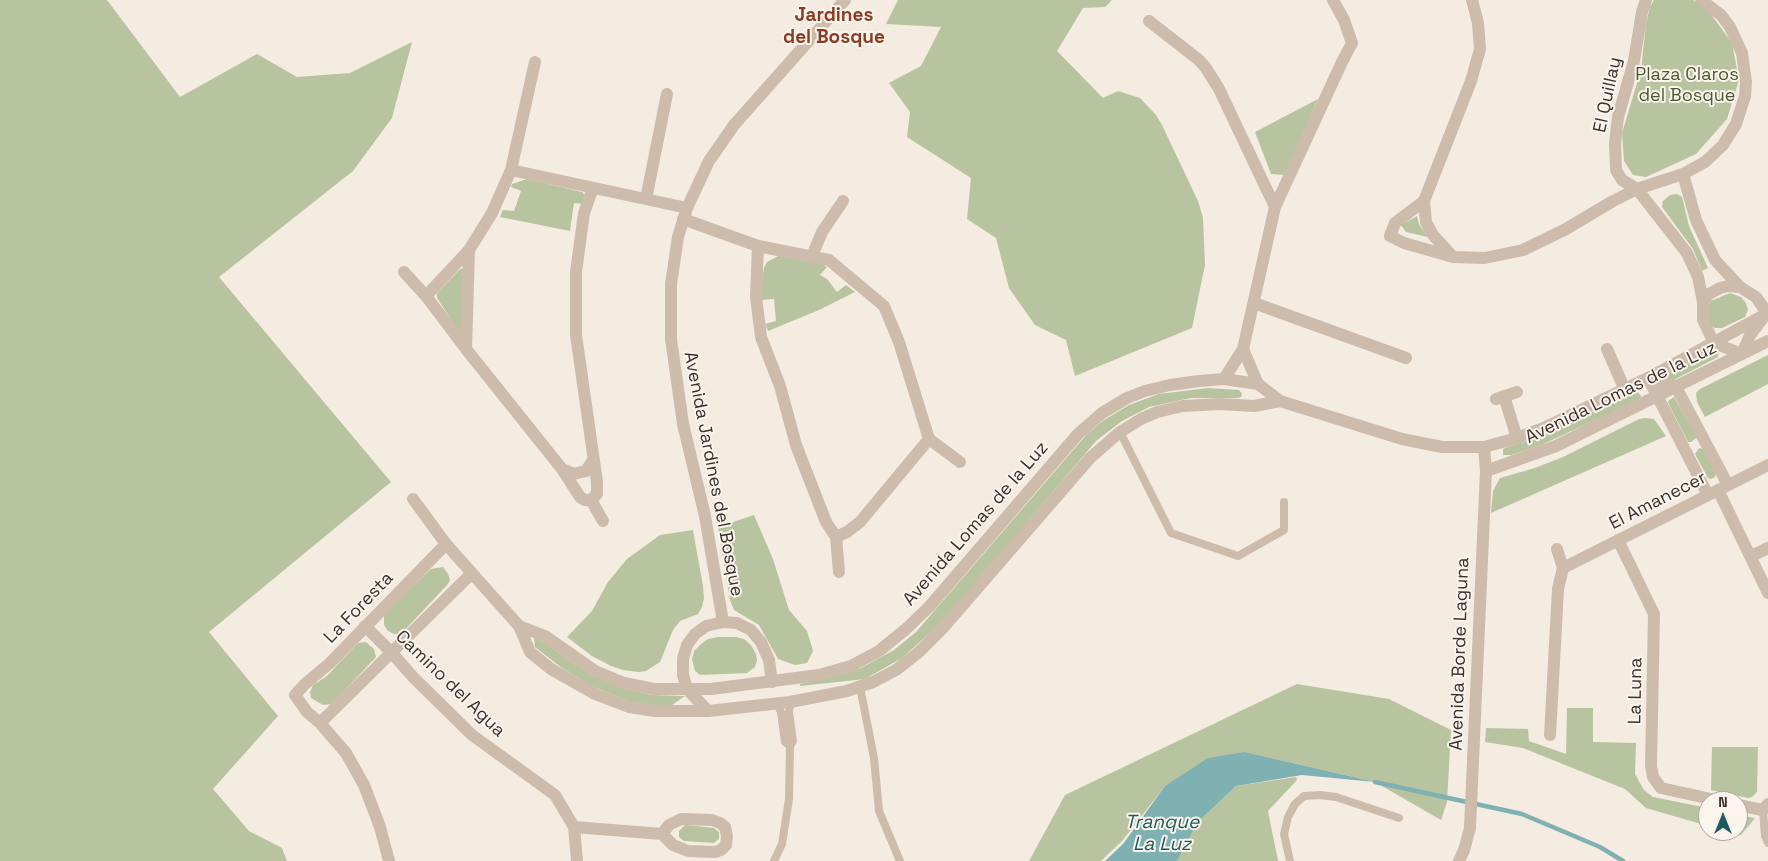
<!DOCTYPE html>
<style>
body{margin:0}
#map{position:relative;width:1768px;height:861px;overflow:hidden;background:#f4ebe1;font-family:"Space Grotesk",sans-serif}
canvas{display:block}
.north{position:absolute;left:1698px;top:791px;width:50px;height:50px;box-sizing:border-box;background:#fbf5ee;border:1px solid #aea6a0;border-radius:50%;rotate:0deg;font-size:14px;font-weight:700;line-height:20px;text-align:center;color:#3b302b}
.north::after{content:'';display:block;margin:auto;width:18px;height:22px;background:#1f5a5e;clip-path:polygon(50% 0,100% 100%,50% 72%,0 100%)}
</style>
<div id="map">
<canvas width="1768" height="861"></canvas>
<div class="north">N</div>
</div>
<script>
const ctx = document.querySelector('canvas').getContext('2d');
ctx.lineJoin = 'round';
function fill(path, color) {
  ctx.fillStyle = color;
  ctx.fill(path, 'evenodd');
}
function toPath(rows) {
  const path = new Path2D();
  for (const r of rows) {
    path.moveTo(r[0], r[1]);
    for (let i = 2; i < r.length; i += 2) path.lineTo(r[i], r[i + 1]);
  }
  return path;
}
function stroke(path, color, width, dash) {
  ctx.strokeStyle = color;
  ctx.lineWidth = width;
  ctx.lineCap = dash ? 'butt' : 'round';
  ctx.setLineDash(dash || []);
  ctx.stroke(path);
}
function write(font, color, halo, rows, align = 'center') {
  ctx.font = font + ' "Space Grotesk",sans-serif';
  ctx.lineWidth = 4;
  ctx.setLineDash([]);
  ctx.textBaseline = 'middle';
  ctx.strokeStyle = halo;
  ctx.fillStyle = color;
  for (const [text, x, y, turn = 0] of rows) {
    ctx.save();
    ctx.translate(x, y);
    ctx.rotate((+turn || 0) * Math.PI / 180);
    ctx.textAlign = isNaN(turn) ? turn : align;
    if (halo) ctx.strokeText(text, 0, 0);
    ctx.fillText(text, 0, 0);
    ctx.restore();
  }
}
fill(toPath([
 [0,0,107,0,180,97,257,54,297,77,350,73,412,42,392,118,353,171,219,277,391,482,209,632,278,716,213,789,249,831,282,848,287,861,0,861],
 [898,0,1112,0,1105,7,1083,8,1057,51,1103,98,1118,91,1140,98,1156,115,1162,125,1198,201,1203,218,1205,265,1192,328,1075,376,1066,340,1035,325,1009,288,996,238,967,219,971,178,907,137,910,112,889,83,921,66,941,27,886,24],
 [1654,0,1693,0,1710,13,1732,43,1739,80,1727,119,1696,154,1646,177,1633,175,1624,161,1622,133,1641,70,1646,24,1650,7],
 [1318,99,1285,175,1271,174,1255,132],
 [527,179,582,192,587,198,584,204,574,203,570,231,500,217,503,210,514,211,521,191,511,187,512,184],
 [1677,194,1682,197,1689,226,1708,268,1702,271,1693,249,1662,207,1663,201,1670,195],
 [1417,216,1419,224,1428,237,1406,232,1401,225],
 [778,256,816,261,827,267,820,275,827,279,837,292,846,285,855,292,819,310,768,331,765,324,776,321,774,299,761,300,760,290,764,268,767,262],
 [460,269,463,269,462,332,459,332,437,298,437,293],
 [1730,293,1741,297,1746,303,1748,310,1745,317,1722,328,1715,328,1710,325,1707,319,1708,306,1711,301],
 [1714,350,1719,352,1718,357,1670,382,1665,378,1666,375],
 [1768,355,1768,384,1705,417,1697,402,1696,393,1700,389],
 [1208,388,1239,390,1242,394,1241,397,1238,398,1191,398,1149,407,1122,421,1096,441,943,621,902,658,865,679,800,686,800,684,836,676,861,668,894,650,916,632,1087,434,1104,420,1129,405,1159,394],
 [1637,391,1641,396,1639,400,1541,445,1512,455,1503,455,1503,449,1507,447,1538,438],
 [1674,397,1697,437,1691,442,1688,442,1669,405,1668,401],
 [1645,418,1654,419,1666,436,1491,513,1493,491,1500,478,1535,468,1563,457,1639,419],
 [1699,448,1703,449,1716,473,1715,477,1711,479,1708,478,1695,454],
 [754,515,773,559,789,610,807,631,813,651,807,663,795,665,778,659,759,625,734,610,730,600,718,527],
 [693,530,703,586,704,598,702,607,698,614,680,621,673,630,660,662,646,671,639,672,623,670,611,666,592,656,567,637,592,611,608,582,627,559,660,535],
 [443,567,448,574,450,580,448,584,401,634,394,634,388,631,384,625,384,614,431,569],
 [718,637,736,637,744,639,751,645,756,654,757,660,755,667,747,673,700,675,695,671,692,659,694,651,701,644,708,639],
 [534,638,542,641,576,665,625,689,652,695,685,696,672,705,660,706,631,702,594,687,562,668,535,647],
 [366,642,374,649,376,657,332,704,323,705,311,698,310,692,313,685,327,676,358,643],
 [1297,684,1389,699,1451,730,1447,802,1441,820,1375,782,1245,752,1165,786,1122,841,1101,861,1029,861,1065,795],
 [1567,708,1593,708,1593,742,1636,743,1635,774,1644,790,1653,797,1708,808,1708,826,1646,808,1625,789,1523,748,1485,742,1486,728,1528,729,1529,741,1566,754],
 [1712,747,1758,747,1757,792,1752,797,1748,798,1711,790],
 [1296,777,1297,780,1268,811,1278,861,1175,861,1197,823,1236,786],
 [1738,815,1755,818,1741,835,1727,831,1738,831],
 [685,825,714,828,719,832,719,839,714,843,684,841,679,837,679,831]
]), '#b8c4a0');
fill(toPath([
 [1245,752,1375,782,1302,775,1236,786,1197,823,1177,861,1105,861,1123,844,1165,786,1208,758]
]), '#7fb0b2');
stroke(toPath([
 [1375,782,1522,814,1600,847,1623,861]
]), '#7fb0b2', 4.5);
stroke(toPath([
 [1120,432,1171,533,1238,556,1284,530,1284,502],
 [860,687,874,758,879,811,900,861],
 [777,704,781,712,785,742,790,746],
 [1763,810,1765,836,1768,843],
 [774,861,782,844,789,799,790,746,793,741,789,712,790,702],
 [1290,861,1284,834,1288,817,1295,804,1304,796,1320,795,1336,797,1399,818]
]), '#cdbbac', 8);
stroke(toPath([
 [1646,0,1642,12,1634,61,1618,117,1615,143,1616,170,1622,180,1637,189,1687,253,1698,277,1703,302,1703,320,1714,343,1742,354,1750,335,1767,313,1756,297,1740,287,1715,260,1696,220,1683,174],
 [1149,21,1199,60,1206,68,1219,89,1275,207],
 [511,170,687,208],
 [646,199,667,94],
 [1424,201,1395,223,1390,236,1404,243,1453,257,1485,258,1523,250,1566,229,1613,201,1637,189,1683,174,1705,162,1723,145,1736,124,1745,96,1746,82,1742,53,1730,27,1721,15,1701,0],
 [683,219,758,246,829,260,884,306,899,342,929,439,860,522,847,532,836,537],
 [758,246,756,297,761,337,780,386,796,445,826,522,836,537,839,572],
 [812,256,822,232,843,201],
 [1453,257,1433,235,1426,222,1424,201,1471,81,1480,49,1478,23,1472,0],
 [404,272,426,296,466,349,562,469,580,497,585,500,591,500,597,494,597,482,576,335,576,272,584,213,593,188],
 [426,296,469,250,492,213,511,170,535,62],
 [1703,302,1709,294,1720,288,1728,286,1740,287],
 [1254,303,1406,358],
 [466,349,469,250],
 [1243,349,1258,384],
 [1607,349,1625,390],
 [1648,378,1676,387,1728,485],
 [1648,378,1708,495],
 [1224,379,1243,349,1275,207,1342,62,1352,43,1344,20,1333,0],
 [1504,396,1517,438],
 [1496,399,1517,392],
 [929,439,960,462],
 [562,469,574,474,586,471,593,460],
 [1718,490,1768,593],
 [413,499,446,544,519,626,530,652,551,669,595,694,629,707,655,711,708,711],
 [591,500,603,521],
 [1618,540,1654,614,1651,766,1653,777,1661,788,1720,801],
 [1751,556,1768,548],
 [1563,568,1768,465],
 [365,626,391,652,414,678,472,735,555,795,574,827,577,861],
 [519,626,545,636,595,671,624,683,654,689,687,689],
 [320,723,471,574],
 [1550,735,1558,589,1563,568,1557,549],
 [1738,805,1763,810,1768,804],
 [574,827,662,834,673,845,688,851,715,852,721,850,726,845,727,836,725,827,720,823,712,820,681,819,669,825,662,834],
 [389,861,380,827,364,785,346,753,320,723,307,712,295,695,305,684,330,663,446,544]
]), '#cdbbac', 12);
stroke(toPath([
 [1486,471,1556,446,1768,341],
 [723,622,705,516,683,424,671,339,671,284,678,237,687,208,709,161,734,125,845,0],
 [772,682,769,660,761,642,751,630,737,623,723,622,706,626,695,634,687,645,683,659,683,675,687,689,708,711,790,702,847,691,873,682,896,670,919,652,942,629,1090,458,1120,432,1141,419,1157,412,1183,406,1219,404,1254,406,1280,401],
 [687,689,711,689,819,675,851,666,879,651,906,629,929,607,1078,434,1102,413,1127,398,1145,391,1170,385,1199,381,1224,379,1258,384,1280,401,1402,439,1442,447,1484,447,1517,438,1544,428,1648,378,1768,313],
 [1459,861,1464,850,1470,828,1486,471,1484,447]
]), '#cdbbac', 12);
write('18px', '#4a5a2e', '#fbf5ee', [
 ["Plaza Claros",1687,75],
 ["del Bosque",1687,96]
]);
write('18px', '#3b302b', '#fbf5ee', [
 ["El Quillay",1608,95,-78],
 ["Avenida Lomas de la Luz",1621,393,-26],
 ["Avenida Jardines del Bosque",713,474,79],
 ["El Amanecer",1658,501,-27],
 ["Avenida Lomas de la Luz",976,524,-49],
 ["La Foresta",359,608,-46],
 ["Avenida Borde Laguna",1460,654,-88],
 ["Camino del Agua",450,684,44],
 ["La Luna",1636,691,-89]
]);
write('bold 19px', '#8c3b22', '#fbf5ee', [
 ["Jardines",834,16],
 ["del Bosque",834,38]
]);
write('italic 19px', '#1f5a5e', '#fbf5ee', [
 ["Tranque",1162,823],
 ["La Luz",1162,845]
]);
</script>
